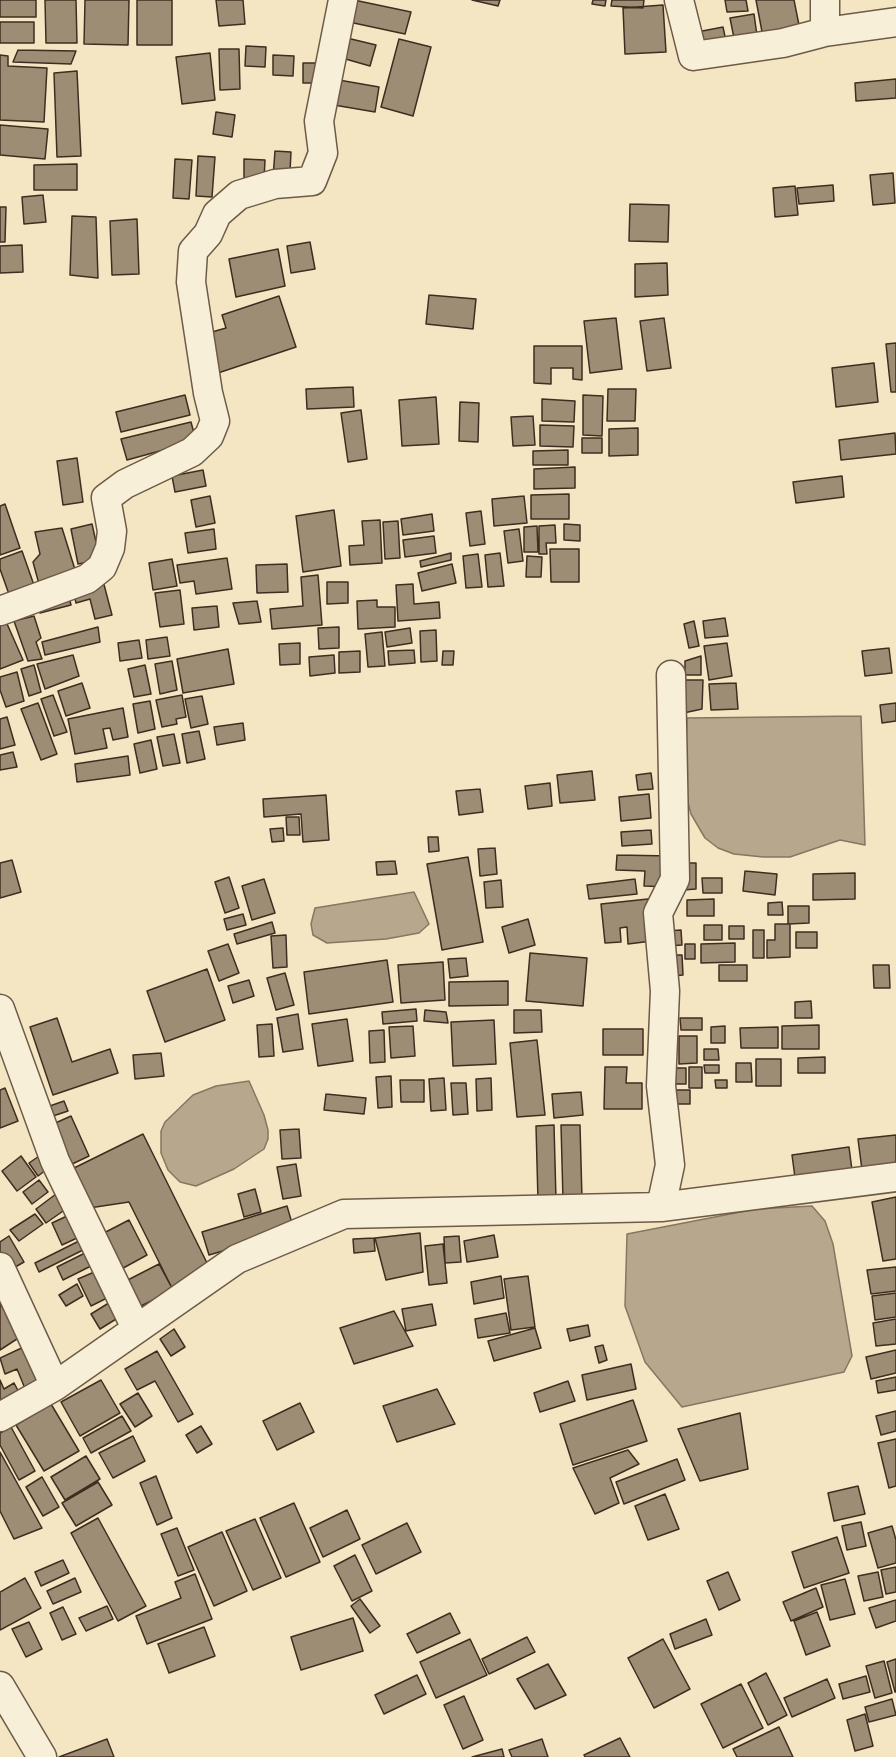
<!DOCTYPE html>
<style>
body{margin:0}
canvas{display:block;background:#f5e6c3}
</style>
<canvas width="896" height="1757"></canvas>
<script>
const ctx = document.querySelector('canvas').getContext('2d');
ctx.lineJoin = 'round';
function fill(path, color) {
  ctx.fillStyle = color;
  ctx.fill(path, 'evenodd');
}
function toPath(rows) {
  const path = new Path2D();
  for (const r of rows) {
    path.moveTo(r[0], r[1]);
    for (let i = 2; i < r.length; i += 2) path.lineTo(r[i], r[i + 1]);
  }
  return path;
}
function stroke(path, color, width, dash) {
  ctx.strokeStyle = color;
  ctx.lineWidth = width;
  ctx.lineCap = dash ? 'butt' : 'round';
  ctx.setLineDash(dash || []);
  ctx.stroke(path);
}
const water = toPath([
 [861,716,865,845,840,840,790,857,763,857,734,854,718,848,705,838,691,814,684,788,687,718,861,716],
 [414,892,429,924,419,933,386,939,327,943,313,935,311,924,315,908,414,892],
 [249,1081,264,1115,268,1130,268,1139,264,1149,234,1169,196,1186,180,1182,168,1170,161,1153,161,1131,165,1122,193,1095,216,1086,249,1081],
 [812,1206,825,1221,833,1244,852,1356,844,1372,682,1407,645,1362,625,1306,627,1234,756,1209,812,1206]
]);
fill(water, '#b7a78c');
stroke(water, '#877661', 1.5);
const building = toPath([
 [0,0,36,0,36,17,0,17,0,0],
 [45,0,76,0,77,43,46,43,45,0],
 [85,0,129,0,128,45,84,44,85,0],
 [137,0,172,0,172,45,137,45,137,0],
 [216,0,243,0,245,24,219,26,216,0],
 [354,0,411,12,405,34,349,22,354,0],
 [472,0,500,0,498,6,472,0],
 [593,0,606,0,605,6,592,4,593,0],
 [612,0,644,0,643,8,611,6,612,0],
 [725,0,746,0,748,11,727,12,725,0],
 [756,0,794,0,800,30,763,37,756,0],
 [663,5,666,52,625,54,623,8,663,5],
 [754,14,758,43,735,43,730,18,754,14],
 [0,22,34,22,34,43,0,43,0,22],
 [723,27,727,46,696,52,692,33,723,27],
 [347,38,376,45,370,66,342,58,347,38],
 [399,39,431,47,413,116,381,107,399,39],
 [246,46,266,47,265,67,245,66,246,46],
 [219,49,239,49,240,89,220,90,219,49],
 [18,50,76,51,71,64,13,62,18,50],
 [210,53,215,100,182,104,176,57,210,53],
 [0,55,8,56,8,66,47,68,44,122,0,120,0,55],
 [273,55,294,56,293,76,273,75,273,55],
 [303,63,324,63,323,83,303,83,303,63],
 [77,71,81,156,57,157,54,73,77,71],
 [333,79,379,87,375,112,328,104,333,79],
 [896,79,896,98,856,101,855,83,896,79],
 [216,112,235,115,232,137,213,134,216,112],
 [0,125,48,129,45,159,0,155,0,125],
 [275,151,291,152,289,192,272,191,275,151],
 [198,156,215,157,212,197,196,196,198,156],
 [175,159,192,160,189,199,173,198,175,159],
 [244,159,265,160,264,180,244,179,244,159],
 [77,164,77,190,34,190,34,165,77,164],
 [893,173,895,203,873,205,870,175,893,173],
 [833,185,834,201,799,204,797,188,833,185],
 [795,186,798,215,775,217,773,188,795,186],
 [43,195,46,222,24,224,22,197,43,195],
 [630,204,669,205,668,242,629,241,630,204],
 [0,207,6,207,5,242,0,242,0,207],
 [72,216,96,217,98,278,70,275,72,216],
 [137,219,139,274,112,275,110,221,137,219],
 [310,242,315,269,291,273,287,246,310,242],
 [22,245,23,272,0,273,0,246,22,245],
 [278,249,285,286,236,297,229,259,278,249],
 [667,263,668,295,635,297,635,264,667,263],
 [429,295,476,299,473,329,426,324,429,295],
 [279,296,296,347,218,373,205,334,226,328,222,315,279,296],
 [616,318,622,369,590,373,584,321,616,318],
 [664,318,671,368,647,371,640,321,664,318],
 [896,343,896,392,891,392,886,344,896,343],
 [534,346,582,346,582,380,573,379,573,368,551,368,551,384,534,383,534,346],
 [874,363,878,402,836,407,832,368,874,363],
 [353,387,354,407,307,409,306,389,353,387],
 [608,389,636,389,635,421,607,421,608,389],
 [185,395,190,415,121,432,116,412,185,395],
 [583,395,603,396,602,436,583,435,583,395],
 [436,397,439,444,402,446,399,400,436,397],
 [542,399,575,401,574,422,542,421,542,399],
 [460,402,479,403,478,442,459,441,460,402],
 [361,410,367,459,348,462,341,413,361,410],
 [533,416,535,445,513,446,511,417,533,416],
 [191,422,196,441,127,460,121,439,191,422],
 [540,425,574,426,573,447,540,446,540,425],
 [638,428,638,455,609,456,609,429,638,428],
 [895,433,896,454,841,460,839,440,895,433],
 [582,438,602,438,602,453,582,453,582,438],
 [568,450,568,465,533,465,533,451,568,450],
 [77,458,83,502,63,505,57,461,77,458],
 [575,467,575,488,534,489,534,469,575,467],
 [203,470,206,486,175,492,172,476,203,470],
 [842,476,844,497,796,503,793,482,842,476],
 [569,494,569,519,531,519,531,495,569,494],
 [210,496,215,523,196,527,191,500,210,496],
 [524,496,527,523,494,526,492,499,524,496],
 [5,504,20,548,0,555,0,506,5,504],
 [334,510,341,566,303,572,296,516,334,510],
 [481,511,485,544,470,546,466,513,481,511],
 [432,514,434,531,403,535,401,519,432,514],
 [380,520,382,563,350,565,349,546,364,545,362,521,380,520],
 [398,521,400,558,385,559,383,522,398,521],
 [92,524,100,560,78,564,71,529,92,524],
 [564,524,580,525,580,541,564,540,564,524],
 [555,525,556,543,546,543,547,554,539,554,539,526,555,525],
 [537,526,538,552,524,552,524,527,537,526],
 [62,528,77,576,39,584,33,562,40,554,35,532,62,528],
 [214,529,216,549,188,553,185,533,214,529],
 [519,529,523,561,508,563,504,531,519,529],
 [434,536,436,553,405,557,403,540,434,536],
 [550,549,579,549,579,582,551,582,550,549],
 [22,551,35,588,10,597,0,569,0,559,22,551],
 [451,553,451,560,421,567,420,561,451,553],
 [500,553,504,586,488,587,485,555,500,553],
 [478,554,482,587,466,588,463,556,478,554],
 [527,556,542,557,541,577,526,577,527,556],
 [227,558,232,589,196,594,194,581,180,583,177,565,227,558],
 [172,559,177,586,153,590,149,563,172,559],
 [287,564,288,592,257,593,256,565,287,564],
 [452,564,456,583,422,591,418,573,452,564],
 [318,575,322,625,272,629,270,609,303,606,301,577,318,575],
 [102,577,112,615,95,619,90,599,76,603,72,585,102,577],
 [327,582,348,582,348,603,327,604,327,582],
 [413,584,414,604,439,602,440,618,398,621,396,585,413,584],
 [180,590,184,624,160,627,155,593,180,590],
 [68,593,71,605,40,613,37,600,68,593],
 [377,600,377,607,395,607,395,627,358,629,357,601,377,600],
 [257,601,261,622,239,624,233,603,257,601],
 [217,606,219,627,194,630,192,608,217,606],
 [34,616,41,638,36,642,42,659,28,661,14,621,34,616],
 [4,617,23,660,0,669,0,619,4,617],
 [725,618,728,636,705,638,703,621,725,618],
 [694,621,699,646,689,648,684,624,694,621],
 [98,627,100,642,45,655,42,642,98,627],
 [339,627,339,648,319,649,318,628,339,627],
 [410,628,412,643,387,647,385,632,410,628],
 [436,630,437,661,421,662,420,631,436,630],
 [382,632,385,666,368,667,365,634,382,632],
 [167,637,170,656,148,659,146,640,167,637],
 [139,640,142,658,120,661,118,643,139,640],
 [300,643,300,664,280,665,279,644,300,643],
 [727,643,732,676,709,680,704,646,727,643],
 [889,648,892,673,865,676,862,651,889,648],
 [228,649,234,684,183,693,177,659,228,649],
 [414,650,415,663,389,665,388,651,414,650],
 [360,651,360,672,339,673,339,652,360,651],
 [443,651,454,651,453,665,442,665,443,651],
 [73,655,79,676,45,689,37,664,73,655],
 [334,655,335,673,310,676,309,657,334,655],
 [701,656,701,675,685,675,685,661,701,656],
 [172,661,177,690,160,694,155,664,172,661],
 [34,665,41,692,29,696,21,669,34,665],
 [145,665,151,694,134,697,128,669,145,665],
 [17,672,24,701,6,707,0,690,0,677,17,672],
 [680,680,703,680,702,709,679,714,680,680],
 [82,683,90,708,66,716,58,691,82,683],
 [736,683,738,709,711,710,709,684,736,683],
 [53,695,67,732,54,736,41,699,53,695],
 [182,695,186,717,176,719,177,724,162,727,156,700,182,695],
 [202,696,208,724,191,728,185,699,202,696],
 [150,701,155,729,138,733,133,704,150,701],
 [38,703,57,754,41,760,21,709,38,703],
 [896,703,896,721,882,723,880,705,896,703],
 [123,708,128,737,113,740,110,728,103,729,107,748,75,754,68,719,123,708],
 [7,717,15,745,0,749,0,719,7,717],
 [243,723,245,740,217,745,214,727,243,723],
 [199,731,205,759,187,763,182,734,199,731],
 [174,734,180,763,163,766,157,737,174,734],
 [151,740,157,769,140,773,134,744,151,740],
 [13,752,17,767,0,770,0,755,13,752],
 [128,756,130,775,77,782,75,764,128,756],
 [592,771,595,800,560,803,557,775,592,771],
 [651,773,653,789,638,790,636,775,651,773],
 [550,783,552,806,528,809,525,786,550,783],
 [480,789,483,812,459,815,456,791,480,789],
 [649,794,651,818,621,821,619,797,649,794],
 [326,795,329,840,303,842,301,814,264,817,263,799,326,795],
 [286,817,299,817,300,835,287,835,286,817],
 [283,828,284,841,272,842,270,829,283,828],
 [651,830,652,844,622,846,621,832,651,830],
 [428,837,438,837,439,851,429,852,428,837],
 [495,848,497,874,480,876,478,849,495,848],
 [617,855,671,856,670,887,644,886,645,871,616,870,617,855],
 [468,857,483,942,442,950,427,864,468,857],
 [12,860,21,892,0,898,0,863,12,860],
 [395,861,397,874,377,875,376,862,395,861],
 [683,863,696,863,696,889,683,890,683,863],
 [745,871,777,874,775,895,743,891,745,871],
 [855,873,855,899,813,900,813,874,855,873],
 [229,877,239,908,225,913,215,882,229,877],
 [702,878,722,878,722,893,703,893,702,878],
 [264,879,275,913,252,920,242,886,264,879],
 [635,879,637,894,589,899,587,885,635,879],
 [501,880,503,907,486,908,484,882,501,880],
 [648,899,652,941,628,944,627,927,620,928,621,942,605,943,601,904,648,899],
 [714,899,714,916,687,916,687,900,714,899],
 [782,902,783,915,768,915,768,903,782,902],
 [788,906,809,906,809,923,788,924,788,906],
 [243,914,246,925,227,930,224,919,243,914],
 [528,919,535,945,509,953,502,927,528,919],
 [272,922,275,933,237,944,234,934,272,922],
 [775,924,790,924,790,957,767,958,767,940,775,940,775,924],
 [704,925,722,925,722,940,704,940,704,925],
 [729,926,744,926,744,939,729,939,729,926],
 [681,930,682,945,667,946,666,931,681,930],
 [753,930,764,930,764,958,753,958,753,930],
 [796,932,817,932,817,948,796,948,796,932],
 [286,935,287,967,273,968,271,936,286,935],
 [735,943,735,962,701,963,701,944,735,943],
 [228,944,239,973,219,981,208,951,228,944],
 [685,944,695,944,695,959,685,959,685,944],
 [530,953,587,958,583,1006,526,1001,530,953],
 [672,955,682,955,683,975,672,976,672,955],
 [466,958,468,976,450,978,448,959,466,958],
 [387,960,393,1002,309,1014,304,972,387,960],
 [443,962,445,1000,401,1003,398,965,443,962],
 [719,965,747,965,747,981,719,981,719,965],
 [873,965,889,965,890,988,874,988,873,965],
 [207,969,225,1020,165,1042,147,991,207,969],
 [285,973,294,1005,276,1010,267,978,285,973],
 [249,980,254,996,233,1003,228,986,249,980],
 [508,981,508,1005,449,1006,449,982,508,981],
 [811,1001,812,1018,795,1018,795,1002,811,1001],
 [416,1009,417,1021,383,1024,382,1012,416,1009],
 [425,1010,446,1012,448,1023,424,1021,425,1010],
 [514,1010,541,1010,542,1032,514,1033,514,1010],
 [298,1014,303,1049,283,1052,277,1018,298,1014],
 [57,1018,72,1062,110,1049,118,1073,53,1095,30,1027,57,1018],
 [680,1018,702,1018,702,1030,681,1030,680,1018],
 [347,1019,353,1061,318,1066,312,1024,347,1019],
 [494,1020,496,1064,453,1066,451,1022,494,1020],
 [272,1024,274,1056,259,1057,257,1025,272,1024],
 [819,1025,819,1049,782,1049,782,1026,819,1025],
 [413,1026,415,1056,391,1058,389,1027,413,1026],
 [725,1026,725,1043,711,1043,711,1027,725,1026],
 [778,1027,778,1048,741,1048,740,1028,778,1027],
 [603,1029,643,1029,643,1055,603,1055,603,1029],
 [384,1030,385,1062,370,1063,369,1031,384,1030],
 [679,1036,697,1036,697,1063,679,1064,679,1036],
 [537,1040,545,1115,517,1117,510,1043,537,1040],
 [704,1049,718,1049,719,1060,704,1060,704,1049],
 [161,1053,164,1076,135,1079,133,1055,161,1053],
 [825,1057,825,1073,798,1073,798,1058,825,1057],
 [756,1059,781,1059,781,1086,756,1086,756,1059],
 [736,1063,751,1063,752,1082,736,1082,736,1063],
 [704,1065,719,1065,719,1073,705,1073,704,1065],
 [605,1067,627,1067,626,1083,642,1083,642,1109,604,1109,605,1067],
 [689,1067,702,1067,702,1088,689,1088,689,1067],
 [675,1068,686,1068,686,1084,675,1084,675,1068],
 [391,1076,392,1107,378,1108,376,1077,391,1076],
 [444,1078,446,1110,431,1111,429,1079,444,1078],
 [491,1078,492,1110,477,1111,476,1079,491,1078],
 [400,1080,424,1080,424,1102,401,1102,400,1080],
 [715,1080,727,1080,727,1088,716,1088,715,1080],
 [451,1083,466,1083,468,1114,453,1115,451,1083],
 [5,1088,18,1121,0,1128,0,1090,5,1088],
 [672,1090,690,1090,690,1104,672,1104,672,1090],
 [581,1092,583,1115,554,1118,552,1094,581,1092],
 [326,1094,366,1098,364,1114,324,1110,326,1094],
 [64,1101,68,1111,50,1117,47,1107,64,1101],
 [71,1116,89,1156,68,1166,51,1125,71,1116],
 [554,1125,556,1200,538,1201,536,1126,554,1125],
 [561,1125,580,1125,582,1199,563,1200,561,1125],
 [299,1129,301,1158,282,1159,280,1130,299,1129],
 [143,1134,212,1273,174,1292,129,1202,89,1208,70,1170,143,1134],
 [896,1135,896,1166,862,1170,858,1139,896,1135],
 [849,1147,853,1178,796,1185,792,1155,849,1147],
 [45,1152,54,1164,38,1176,29,1163,45,1152],
 [21,1156,36,1177,17,1191,2,1171,21,1156],
 [296,1164,301,1196,283,1199,277,1167,296,1164],
 [39,1180,48,1192,32,1204,23,1192,39,1180],
 [255,1189,261,1212,244,1217,238,1194,255,1189],
 [56,1194,66,1209,46,1223,36,1209,56,1194],
 [896,1197,896,1259,883,1261,872,1202,896,1197],
 [287,1206,294,1230,209,1255,202,1232,287,1206],
 [35,1214,43,1224,19,1241,10,1230,35,1214],
 [67,1216,77,1238,62,1245,52,1223,67,1216],
 [129,1220,147,1255,116,1272,98,1236,129,1220],
 [420,1233,423,1272,386,1280,375,1238,420,1233],
 [494,1235,498,1257,467,1262,464,1241,494,1235],
 [9,1236,24,1262,10,1270,0,1252,0,1242,9,1236],
 [459,1236,461,1262,445,1263,444,1237,459,1236],
 [374,1238,375,1251,354,1253,353,1239,374,1238],
 [83,1239,87,1248,39,1272,35,1263,83,1239],
 [443,1244,447,1283,429,1285,425,1246,443,1244],
 [91,1250,97,1263,63,1280,57,1267,91,1250],
 [159,1264,173,1290,133,1310,120,1284,159,1264],
 [896,1267,896,1291,871,1294,867,1270,896,1267],
 [99,1270,111,1296,91,1306,78,1279,99,1270],
 [501,1276,504,1298,474,1304,471,1282,501,1276],
 [528,1276,535,1327,511,1330,504,1279,528,1276],
 [77,1284,83,1296,66,1306,59,1295,77,1284],
 [896,1293,896,1317,875,1320,872,1296,896,1293],
 [112,1301,121,1316,100,1329,91,1314,112,1301],
 [0,1303,20,1337,0,1350,0,1303],
 [432,1304,436,1325,406,1331,402,1309,432,1304],
 [394,1311,413,1346,354,1364,340,1328,394,1311],
 [506,1313,510,1333,478,1338,475,1319,506,1313],
 [896,1319,896,1344,876,1346,873,1323,896,1319],
 [588,1325,590,1336,570,1341,567,1329,588,1325],
 [535,1328,541,1348,494,1361,488,1341,535,1328],
 [174,1329,185,1347,171,1356,160,1339,174,1329],
 [28,1345,45,1383,26,1391,17,1369,5,1374,0,1358,28,1345],
 [603,1345,607,1360,599,1363,595,1347,603,1345],
 [896,1350,896,1373,871,1379,866,1357,896,1350],
 [157,1351,193,1414,178,1422,155,1381,137,1390,125,1369,157,1351],
 [631,1364,636,1389,587,1400,582,1375,631,1364],
 [896,1377,896,1390,878,1393,876,1381,896,1377],
 [0,1380,4,1389,14,1383,22,1398,0,1409,0,1380],
 [101,1380,120,1413,80,1436,61,1402,101,1380],
 [568,1381,575,1401,540,1412,534,1393,568,1381],
 [437,1389,455,1424,397,1442,383,1406,437,1389],
 [138,1393,152,1416,135,1427,120,1404,138,1393],
 [633,1400,647,1441,573,1465,560,1424,633,1400],
 [300,1403,314,1432,277,1450,263,1421,300,1403],
 [51,1404,79,1451,44,1471,16,1425,51,1404],
 [896,1411,896,1431,881,1435,876,1416,896,1411],
 [740,1413,748,1469,700,1481,678,1429,740,1413],
 [122,1416,131,1431,91,1453,83,1438,122,1416],
 [201,1426,212,1444,197,1453,186,1435,201,1426],
 [11,1427,35,1471,19,1480,0,1445,0,1433,11,1427],
 [133,1436,145,1461,113,1478,99,1453,133,1436],
 [896,1439,896,1486,889,1488,878,1443,896,1439],
 [628,1450,639,1464,610,1478,619,1503,595,1514,573,1468,628,1450],
 [0,1452,42,1528,14,1539,0,1511,0,1452],
 [86,1456,100,1479,65,1500,51,1477,86,1456],
 [677,1459,685,1480,624,1504,616,1482,677,1459],
 [156,1476,172,1518,157,1525,140,1483,156,1476],
 [42,1477,59,1507,43,1516,26,1487,42,1477],
 [98,1482,112,1505,76,1526,62,1503,98,1482],
 [858,1486,865,1514,834,1521,828,1493,858,1486],
 [665,1494,679,1529,648,1540,635,1506,665,1494],
 [294,1503,320,1562,286,1577,260,1518,294,1503],
 [347,1510,360,1539,323,1557,310,1528,347,1510],
 [98,1518,146,1606,118,1621,71,1533,98,1518],
 [255,1519,281,1578,253,1590,226,1531,255,1519],
 [861,1522,866,1546,847,1550,842,1526,861,1522],
 [407,1523,421,1552,376,1574,362,1545,407,1523],
 [892,1526,896,1540,896,1563,878,1568,868,1533,892,1526],
 [177,1528,194,1570,178,1576,161,1534,177,1528],
 [222,1532,247,1591,214,1606,188,1547,222,1532],
 [837,1537,849,1573,804,1588,792,1552,837,1537],
 [355,1555,372,1591,352,1601,334,1566,355,1555],
 [63,1560,69,1573,41,1586,35,1572,63,1560],
 [896,1567,896,1592,886,1594,881,1570,896,1567],
 [728,1572,740,1600,719,1610,707,1581,728,1572],
 [878,1572,883,1597,864,1601,858,1576,878,1572],
 [195,1574,212,1619,147,1644,136,1616,181,1598,175,1582,195,1574],
 [25,1578,41,1608,0,1630,0,1592,25,1578],
 [75,1578,81,1592,53,1604,47,1591,75,1578],
 [845,1579,855,1614,830,1620,821,1585,845,1579],
 [816,1588,823,1607,791,1621,783,1602,816,1588],
 [360,1599,380,1626,370,1633,351,1606,360,1599],
 [896,1600,896,1621,876,1628,869,1608,896,1600],
 [107,1606,113,1619,86,1631,79,1618,107,1606],
 [63,1607,76,1634,62,1640,50,1613,63,1607],
 [817,1612,830,1646,806,1655,794,1621,817,1612],
 [450,1613,460,1633,417,1653,407,1634,450,1613],
 [353,1618,363,1651,301,1670,291,1637,353,1618],
 [706,1619,712,1635,675,1649,670,1634,706,1619],
 [29,1622,42,1649,26,1657,12,1629,29,1622],
 [204,1627,215,1656,169,1673,158,1644,204,1627],
 [527,1637,535,1652,489,1674,482,1659,527,1637],
 [470,1639,487,1675,436,1698,420,1662,470,1639],
 [663,1639,690,1689,654,1708,628,1658,663,1639],
 [896,1659,896,1692,895,1692,887,1662,896,1659],
 [884,1661,892,1693,875,1698,866,1666,884,1661],
 [548,1664,566,1695,535,1709,517,1679,548,1664],
 [766,1673,787,1715,768,1725,748,1683,766,1673],
 [417,1675,426,1694,384,1714,375,1695,417,1675],
 [866,1676,870,1692,843,1699,839,1684,866,1676],
 [827,1679,835,1698,792,1717,784,1698,827,1679],
 [741,1684,763,1728,723,1748,701,1704,741,1684],
 [464,1696,483,1740,463,1749,444,1705,464,1696],
 [892,1699,896,1715,869,1722,865,1707,892,1699],
 [865,1714,873,1746,855,1751,847,1720,865,1714],
 [779,1727,793,1757,737,1757,733,1749,779,1727],
 [620,1738,630,1757,585,1757,584,1755,620,1738],
 [107,1739,114,1757,59,1757,107,1739],
 [542,1739,548,1757,512,1757,509,1750,542,1739],
 [502,1749,504,1757,472,1757,502,1749]
]);
fill(building, '#9e8d75');
stroke(building, '#402d20', 1.5);
const minor = toPath([
 [679,0,693,56,783,43,825,32,896,22],
 [825,32,825,0],
 [0,611,87,579,102,567,110,548,112,531,106,498,125,484,192,452,209,436,215,421,208,393,191,282,193,251,208,234,217,214,239,195,275,184,312,181,323,153,319,121,343,0],
 [0,1009,55,1161,136,1328],
 [661,1207,670,1165,661,1086,665,991,658,913,675,879,671,675],
 [0,1267,55,1386],
 [0,1417,55,1386,237,1259,344,1214,661,1207,896,1177],
 [0,1686,42,1757]
]);
stroke(minor, '#6d5b49', 31);
stroke(minor, '#f8efd8', 28);
</script>
